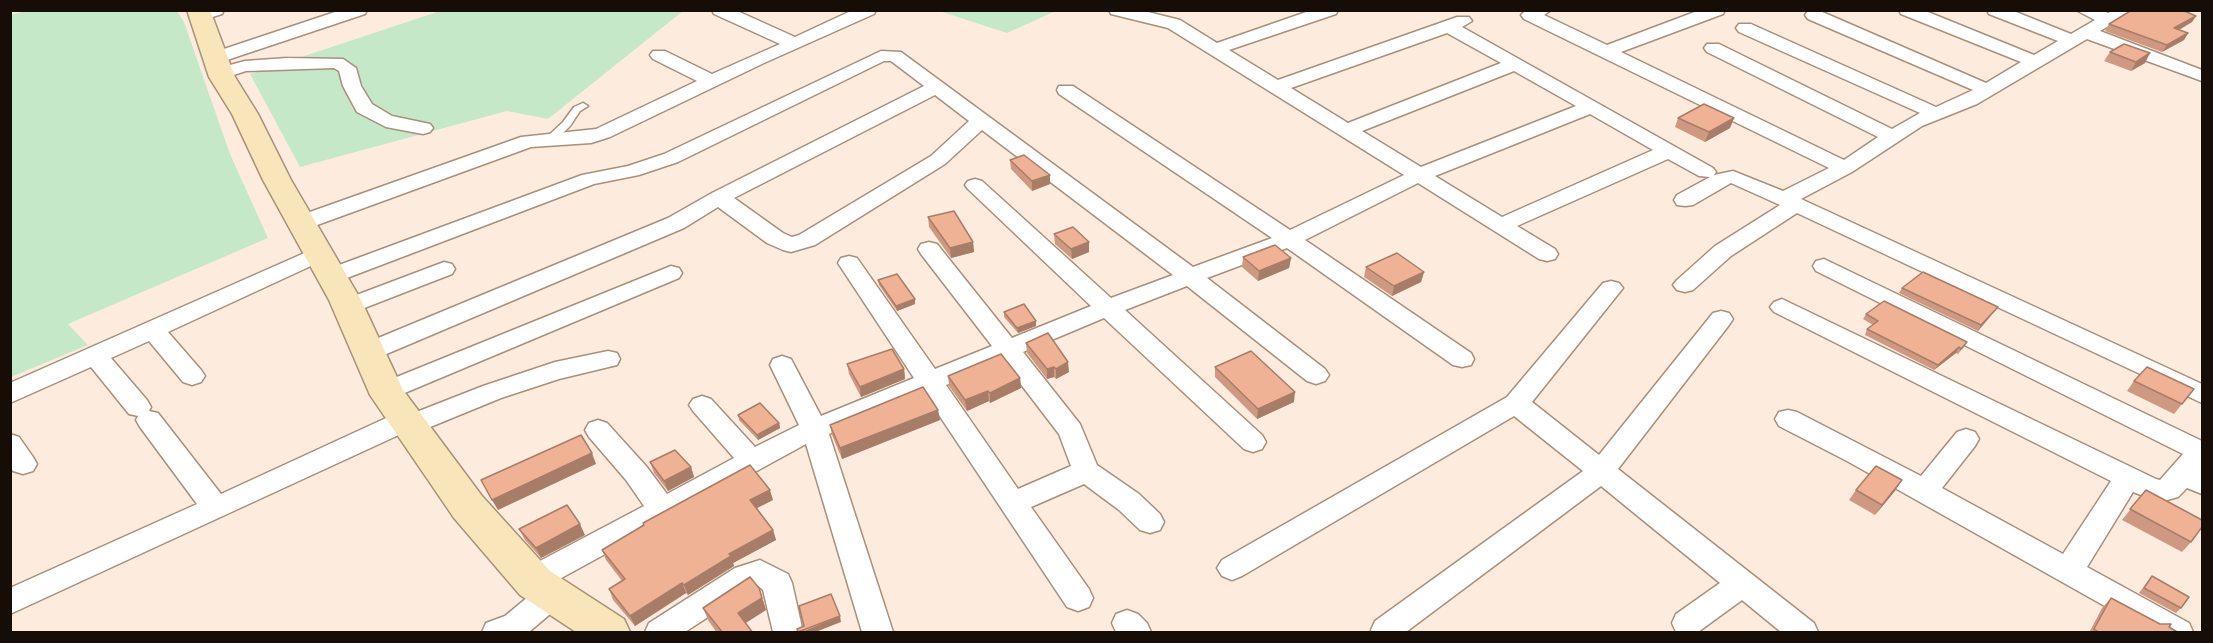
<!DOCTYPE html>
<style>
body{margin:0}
#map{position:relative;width:2213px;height:643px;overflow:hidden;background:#fdecde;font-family:"Crimson Pro",serif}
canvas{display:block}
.frame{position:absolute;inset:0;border:12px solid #150d06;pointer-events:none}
</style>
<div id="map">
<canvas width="2213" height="643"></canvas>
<div class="frame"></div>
</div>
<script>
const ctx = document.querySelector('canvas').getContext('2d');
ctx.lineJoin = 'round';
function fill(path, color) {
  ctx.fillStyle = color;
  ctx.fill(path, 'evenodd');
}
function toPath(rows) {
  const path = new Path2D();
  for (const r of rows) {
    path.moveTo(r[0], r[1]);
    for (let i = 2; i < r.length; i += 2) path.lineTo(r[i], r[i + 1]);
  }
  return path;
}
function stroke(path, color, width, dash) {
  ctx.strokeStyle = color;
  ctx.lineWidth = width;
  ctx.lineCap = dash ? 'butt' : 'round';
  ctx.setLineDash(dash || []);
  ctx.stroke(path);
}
fill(toPath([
 [26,11,177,11,184,22,230,154,268,238,68,324,88,345,11,377,10,15],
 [440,11,683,11,548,119,507,111,300,167,250,74],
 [939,11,1056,11,1007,33]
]), '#c5e9c8');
const lane = toPath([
 [583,103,588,106,580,111,570,126,556,140,548,140,548,136,563,122,574,107,583,103]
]);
const street = toPath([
 [199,10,224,10,222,14,200,21,194,20,191,16,199,10],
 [341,10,367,10,365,14,221,62,215,63,209,62,206,58,209,54,341,10],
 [712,10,735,10,795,37,853,10,876,10,874,14,764,63,610,137,591,143,531,147,309,228,301,230,293,228,290,223,293,218,521,137,596,129,697,81,653,59,650,55,653,51,665,51,712,74,780,44,714,14,712,10],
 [1109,10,1140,10,1180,20,1217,43,1312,10,1338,10,1336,14,1229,50,1278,80,1457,17,1469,17,1472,21,1462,27,1713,168,1716,172,1714,175,1733,171,1783,191,1829,168,1524,19,1521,15,1526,10,1551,10,1544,15,1607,45,1700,10,1725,10,1723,14,1621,52,1844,160,1878,137,1707,52,1704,48,1707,44,1719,44,1892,129,1920,113,1739,32,1736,28,1739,24,1751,24,1936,107,1973,90,1808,19,1805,15,1808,11,1820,11,1986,83,2021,62,1901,14,1899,10,1923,10,2034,55,2058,41,1989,14,1987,10,2011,10,2071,34,2095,20,2076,10,2101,10,2108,13,2114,10,2136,10,2100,31,2202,70,2202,81,2087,39,1977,104,1922,126,1852,172,1801,199,2202,384,2202,403,1797,213,1731,256,1693,290,1685,292,1677,290,1673,285,1677,280,1715,246,1780,205,1731,183,1693,205,1685,206,1677,205,1674,200,1677,195,1710,177,1699,176,1668,159,1517,226,1555,249,1558,254,1555,259,1547,261,1539,259,1418,183,1305,240,1471,353,1474,359,1471,365,1462,367,1453,365,1287,248,1207,278,1325,369,1329,375,1325,381,1316,384,1307,381,1187,286,1125,310,1262,435,1266,442,1262,449,1253,452,1244,449,1104,318,1023,352,1080,424,1097,465,1139,494,1160,514,1164,522,1160,530,1150,533,1140,530,1119,510,1084,484,1031,507,1089,589,1093,598,1089,607,1078,611,1067,607,925,394,829,434,893,632,862,632,806,444,554,582,563,585,567,594,563,603,529,632,482,632,486,623,505,616,534,592,521,589,517,580,521,571,644,506,626,480,589,437,585,430,589,423,598,420,607,423,646,466,667,494,734,458,693,411,689,405,693,399,702,396,711,399,755,447,799,425,770,365,773,359,782,356,791,359,821,416,914,378,838,263,841,258,849,256,857,258,935,369,992,346,921,254,918,249,921,244,929,242,937,244,1012,338,1091,306,968,189,965,185,968,181,975,179,982,181,1111,298,1173,275,982,130,945,164,815,245,791,252,783,250,767,243,718,207,684,228,377,358,368,360,359,358,356,352,359,346,668,218,712,193,924,86,891,61,884,61,678,162,639,175,594,184,339,281,331,283,323,281,320,276,323,271,582,175,628,166,664,154,881,51,901,52,1193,267,1272,238,1059,94,1057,90,1059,86,1073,86,1290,230,1404,175,1168,28,1111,14,1109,10],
 [1447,33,1501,63,1348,123,1291,88,1447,33],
 [1514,71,1576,106,1421,167,1362,131,1514,71],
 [935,95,969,121,931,156,799,235,792,237,783,233,734,198,935,95],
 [1590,114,1653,150,1502,217,1435,176,1590,114],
 [1003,361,1059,434,1071,466,1018,489,946,385,1003,361],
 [287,58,343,59,356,68,361,86,372,104,392,116,430,124,433,128,430,132,423,134,386,127,357,112,343,86,339,71,334,68,246,71,221,79,215,77,212,73,215,69,245,61,287,58],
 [318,247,326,249,329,254,326,259,168,332,201,370,205,376,201,382,192,385,183,382,149,341,111,358,147,400,151,407,149,411,158,413,221,494,397,413,406,411,414,413,483,386,555,362,608,351,617,353,620,359,617,365,559,379,501,398,418,432,409,434,403,433,10,614,10,588,197,504,140,427,136,420,138,416,129,414,91,367,10,403,10,383,318,247],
 [1824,259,2202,441,2202,494,2187,488,2178,497,2160,502,2133,492,2087,567,2189,623,2193,632,2151,632,1847,461,1779,426,1775,419,1779,412,1788,410,1797,412,1921,476,1957,432,1966,429,1975,432,1979,439,1975,446,1942,488,2063,554,2111,481,1774,312,1770,307,1774,302,1782,299,2156,479,2160,480,2183,454,1816,271,1813,266,1816,261,1824,259],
 [444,262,452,264,455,269,452,274,354,312,346,315,338,312,334,307,338,302,444,262],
 [671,266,679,268,682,273,679,278,395,397,386,400,377,397,373,391,377,385,671,266],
 [1611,281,1619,283,1623,288,1619,293,1532,402,1599,455,1713,313,1721,311,1729,313,1733,319,1729,325,1618,469,1814,623,1818,632,1781,632,1742,600,1698,632,1676,632,1672,623,1676,614,1720,583,1601,486,1406,632,1372,632,1371,630,1375,621,1583,471,1514,416,1242,576,1232,580,1222,576,1217,568,1222,560,1507,397,1603,283,1611,281],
 [10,434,19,437,33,457,37,464,33,471,23,474,13,471,10,467,10,434],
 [760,560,788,574,792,583,803,632,773,632,763,590,757,585,685,632,645,632,649,623,735,568,760,560],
 [1127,610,1138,614,1147,623,1151,632,1116,632,1112,623,1116,614,1127,610]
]);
const secondary = toPath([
 [187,10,210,10,235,77,258,114,291,180,361,300,403,390,482,496,550,571,624,619,630,632,576,632,520,595,454,518,370,395,329,300,263,180,232,114,209,77,187,10]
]);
stroke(lane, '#a8907a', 3);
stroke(street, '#a8907a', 3);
stroke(secondary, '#a8907a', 3);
fill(lane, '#fff');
fill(street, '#fff');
fill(secondary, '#f8e6ba');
fill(toPath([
 [2196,16,2192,22,2179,30,2188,33,2184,40,2162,52,2105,31,2109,24],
 [2110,52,2145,63,2131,71,2104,61],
 [1678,118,1734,118,1730,128,1705,142,1675,127],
 [1010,160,1050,184,1032,191,1011,169],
 [928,217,973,242,974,252,951,258,929,227],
 [1054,234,1089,242,1089,252,1072,259,1055,244],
 [1243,257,1291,258,1289,268,1258,281,1242,267],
 [1366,267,1424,272,1421,282,1392,296,1364,277],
 [878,280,915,304,897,311,879,285],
 [1902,288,1998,307,1978,331,1899,293],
 [1004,312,1036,326,1018,333,1004,317],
 [1866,314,1964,347,1958,354,1956,353,1934,370,1865,335,1867,329,1873,325,1863,319],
 [1026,343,1069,372,1056,379,1054,377,1047,379,1027,353],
 [847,364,904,369,905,379,861,397,849,374],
 [1215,367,1294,402,1257,419,1215,377],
 [948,376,1020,378,1021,388,990,403,989,401,967,411,949,386],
 [2134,381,2194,389,2174,414,2127,391],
 [938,410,940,420,842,459,832,435,830,425],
 [738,415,779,423,780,428,758,440,739,420],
 [650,462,691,467,694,477,668,491,654,473],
 [1856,490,1895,491,1875,515,1849,500],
 [2146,490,2191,542,2182,552,2122,520],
 [773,500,757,508,773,530,776,540,733,563,734,566,688,595,686,593,635,626,613,600,609,589,622,581,606,560,602,550],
 [519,529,585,535,541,558,525,540],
 [2152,576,2181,608,2176,613,2139,593],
 [2111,598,2160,624,2169,627,2179,633,2089,633,2102,608],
 [763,600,766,610,746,623,753,633,717,633,708,620,703,608]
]), '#ce9980');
fill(toPath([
 [2196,16,2192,22,2170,35,2174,28],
 [2188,33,2184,40,2162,52,2167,45],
 [2150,53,2145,63,2131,71,2136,62],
 [1734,118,1730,128,1705,142,1709,132],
 [1050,175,1050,184,1032,191,1032,181],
 [973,242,974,252,951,258,950,248],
 [1089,242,1089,252,1072,259,1071,249],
 [1291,258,1289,268,1258,281,1259,271],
 [1424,272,1421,282,1392,296,1394,286],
 [915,299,915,304,897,311,896,306],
 [1998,307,1994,312,1978,331,1981,325],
 [1036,321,1036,326,1018,333,1017,328],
 [1959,347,1956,353,1934,370,1938,365],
 [1068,362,1069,372,1056,379,1056,369],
 [1054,367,1054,377,1047,379,1047,369],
 [904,369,905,379,861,397,860,387],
 [1020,378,1021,388,990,403,990,393],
 [988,391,989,401,967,411,965,400],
 [1295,392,1294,402,1257,419,1258,409],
 [938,410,940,420,842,459,840,448],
 [779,423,780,428,758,440,757,435],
 [592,453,596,464,498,510,492,500],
 [691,467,694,477,668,491,664,481],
 [1902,480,1895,491,1875,515,1882,505],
 [770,490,773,500,753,510,750,500],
 [580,524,585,535,541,558,536,548],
 [773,530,776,540,733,563,734,566,688,595,684,585,729,554],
 [682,583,686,593,635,626,630,616],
 [759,588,766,610,742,625,738,613],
 [840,616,841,622,813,633,799,633]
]), '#a87d68');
const building = toPath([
 [2132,10,2182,10,2196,16,2174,28,2188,33,2167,45,2109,24,2132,10],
 [2124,44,2150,53,2136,62,2110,52,2124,44],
 [1704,104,1734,118,1709,132,1678,118,1704,104],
 [1024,155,1050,175,1032,181,1010,160,1024,155],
 [954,211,973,242,950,248,928,217,954,211],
 [1073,227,1089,242,1071,249,1054,234,1073,227],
 [1275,245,1291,258,1259,271,1243,257,1275,245],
 [1397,253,1424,272,1394,286,1366,267,1397,253],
 [1923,272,1998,307,1981,325,1902,288,1923,272],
 [897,274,915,299,896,306,878,280,897,274],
 [1884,301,1967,342,1961,349,1959,347,1938,365,1867,329,1878,321,1866,314,1884,301],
 [1024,304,1036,321,1017,328,1004,312,1024,304],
 [1048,333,1068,362,1056,369,1054,367,1047,369,1026,343,1048,333],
 [892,349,904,369,860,387,847,364,892,349],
 [1251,351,1295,392,1258,409,1215,367,1251,351],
 [1001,354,1020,378,990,393,988,391,965,400,948,376,1001,354],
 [2147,367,2194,389,2182,404,2134,381,2147,367],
 [923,387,938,410,840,448,830,425,923,387],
 [760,403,779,423,757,435,738,415,760,403],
 [581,435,592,453,492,500,481,480,581,435],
 [675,450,691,467,664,481,650,462,675,450],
 [750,465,770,490,750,500,773,530,729,554,731,556,684,585,682,583,630,616,609,589,625,579,602,550,644,525,643,523,750,465],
 [1876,466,1902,480,1882,505,1856,490,1876,466],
 [2146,490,2202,520,2202,527,2191,542,2130,509,2146,490],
 [567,505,580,524,536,548,519,529,567,505],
 [2152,576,2189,597,2181,608,2144,588,2152,576],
 [750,577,759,588,762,598,738,613,753,633,723,633,703,608,750,577],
 [831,594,840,616,798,632,797,629,804,626,799,606,831,594],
 [2111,598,2160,624,2171,624,2169,627,2179,633,2100,633,2094,629,2111,598]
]);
fill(building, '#f0b295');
stroke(building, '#a87d68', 1.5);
</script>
